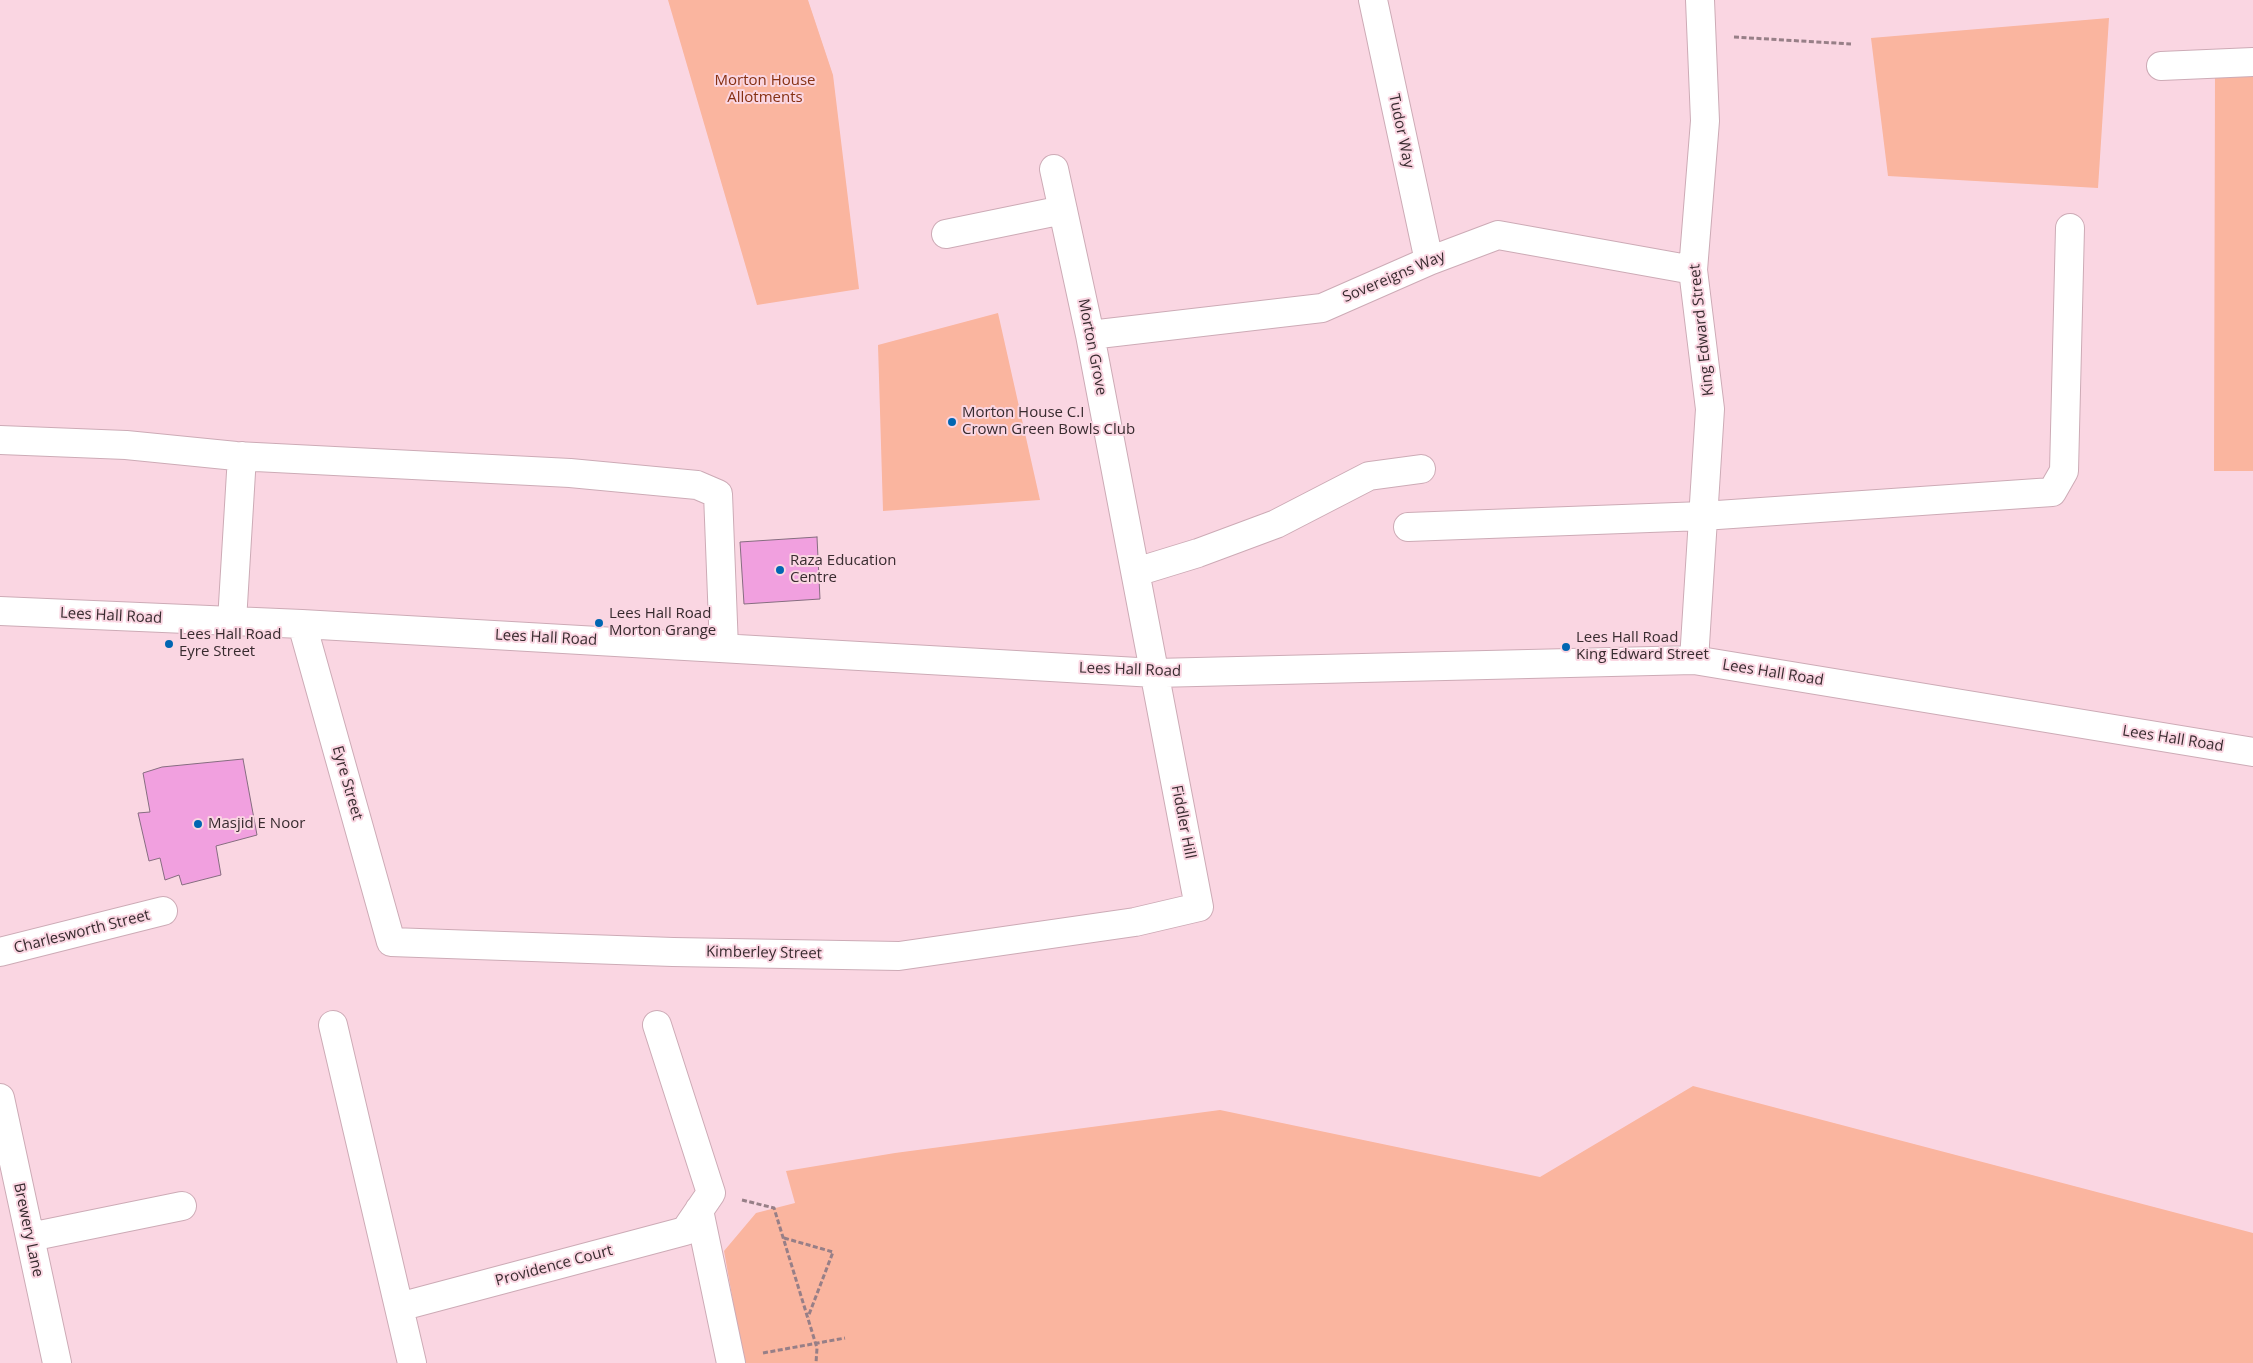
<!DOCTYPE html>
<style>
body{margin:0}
canvas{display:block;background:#fad6e2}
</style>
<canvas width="2253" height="1363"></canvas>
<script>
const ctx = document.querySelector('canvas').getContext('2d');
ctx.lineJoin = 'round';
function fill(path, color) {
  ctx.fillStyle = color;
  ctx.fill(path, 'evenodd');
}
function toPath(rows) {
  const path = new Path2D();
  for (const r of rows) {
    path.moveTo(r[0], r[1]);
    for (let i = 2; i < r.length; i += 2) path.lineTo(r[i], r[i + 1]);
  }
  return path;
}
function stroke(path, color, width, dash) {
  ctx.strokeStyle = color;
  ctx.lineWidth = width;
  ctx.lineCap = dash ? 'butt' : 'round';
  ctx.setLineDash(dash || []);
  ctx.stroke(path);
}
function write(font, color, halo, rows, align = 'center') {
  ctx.font = font + ' "Open Sans",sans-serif';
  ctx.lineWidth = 4;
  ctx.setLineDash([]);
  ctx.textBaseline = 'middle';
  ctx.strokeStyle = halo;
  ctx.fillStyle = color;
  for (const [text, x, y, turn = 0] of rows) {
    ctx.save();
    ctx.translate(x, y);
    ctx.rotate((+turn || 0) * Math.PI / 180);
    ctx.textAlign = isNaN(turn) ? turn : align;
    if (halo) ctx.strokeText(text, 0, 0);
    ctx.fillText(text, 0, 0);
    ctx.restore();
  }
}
fill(toPath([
 [668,0,808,0,833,75,859,289,757,305],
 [2109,18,2098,188,1888,176,1871,38],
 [2253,70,2253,471,2214,471,2215,71],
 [998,313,1040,500,883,511,878,345],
 [1693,1086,2253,1233,2253,1363,744,1363,724,1251,756,1213,795,1203,786,1171,895,1153,1220,1110,1540,1177]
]), '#fab59f');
const building = toPath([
 [817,537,820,599,744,604,740,542,817,537],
 [243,759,257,835,216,846,221,875,182,885,179,875,165,880,160,858,149,861,138,813,150,812,143,773,162,767,243,759]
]);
fill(building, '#f1a0df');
stroke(building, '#866d80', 1);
const minor = toPath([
 [1373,0,1429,261],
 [2161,66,2253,62],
 [946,234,1063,210],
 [1090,335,1322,308,1429,261,1498,235,1693,270],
 [0,440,126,445,236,456,570,473,697,485,718,494,724,648],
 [1408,527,1703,516,2052,492,2064,471,2070,228],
 [1136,572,1198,553,1276,524,1369,476,1421,469],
 [0,611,302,624,1155,673,1694,660,2253,752],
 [232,621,242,456],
 [302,624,391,942,673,952,899,956,1135,922,1199,907,1090,335,1054,169],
 [1694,660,1710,409,1693,270,1705,121,1700,0],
 [0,952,163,911],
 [333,1025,412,1363],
 [0,1098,57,1363],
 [699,1210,731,1363],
 [30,1237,182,1206],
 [399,1307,685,1231,711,1193,657,1025]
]);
stroke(minor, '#cdabb6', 30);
stroke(toPath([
 [1734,37,1851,44],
 [742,1200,774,1208,817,1348,816,1363],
 [784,1238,833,1252,808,1317],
 [763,1353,845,1338]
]), '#977f87', 3, [5, 2.5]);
stroke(minor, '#fff', 28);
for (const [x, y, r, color] of [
 [952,422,5,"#0066b2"],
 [780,570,5,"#0066b2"],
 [599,623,5,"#0066b2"],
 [169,644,5,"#0066b2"],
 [1566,647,5,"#0066b2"],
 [198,824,5,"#0066b2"]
]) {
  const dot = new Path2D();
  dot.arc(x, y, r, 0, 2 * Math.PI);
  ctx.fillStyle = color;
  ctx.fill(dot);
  stroke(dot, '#fad6e2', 2);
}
write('15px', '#863113', '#fad6e2', [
 ["Morton House",765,81],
 ["Allotments",765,98]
]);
write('15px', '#382b2f', '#fad6e2', [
 ["Tudor Way",1401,131,78],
 ["Sovereigns Way",1394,277,-23],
 ["King Edward Street",1702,330,-96],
 ["Morton Grove",1092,347,79],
 ["Lees Hall Road",111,616,3],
 ["Lees Hall Road",546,638,3],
 ["Lees Hall Road",1130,670,2],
 ["Lees Hall Road",1773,673,9],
 ["Lees Hall Road",2173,739,9],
 ["Eyre Street",347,783,74],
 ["Fiddler Hill",1183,822,79],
 ["Charlesworth Street",82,932,-14],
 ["Kimberley Street",764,953,1],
 ["Brewery Lane",28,1230,78],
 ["Providence Court",554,1266,-15]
]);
write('15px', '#382b2f', '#fad6e2', [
 ["Morton House C.I",962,413],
 ["Crown Green Bowls Club",962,430],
 ["Raza Education",790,561],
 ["Centre",790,578],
 ["Lees Hall Road",609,614],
 ["Morton Grange",609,631],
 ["Lees Hall Road",179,635],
 ["Eyre Street",179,652],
 ["Lees Hall Road",1576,638],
 ["King Edward Street",1576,655],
 ["Masjid E Noor",208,824]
], 'left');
</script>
